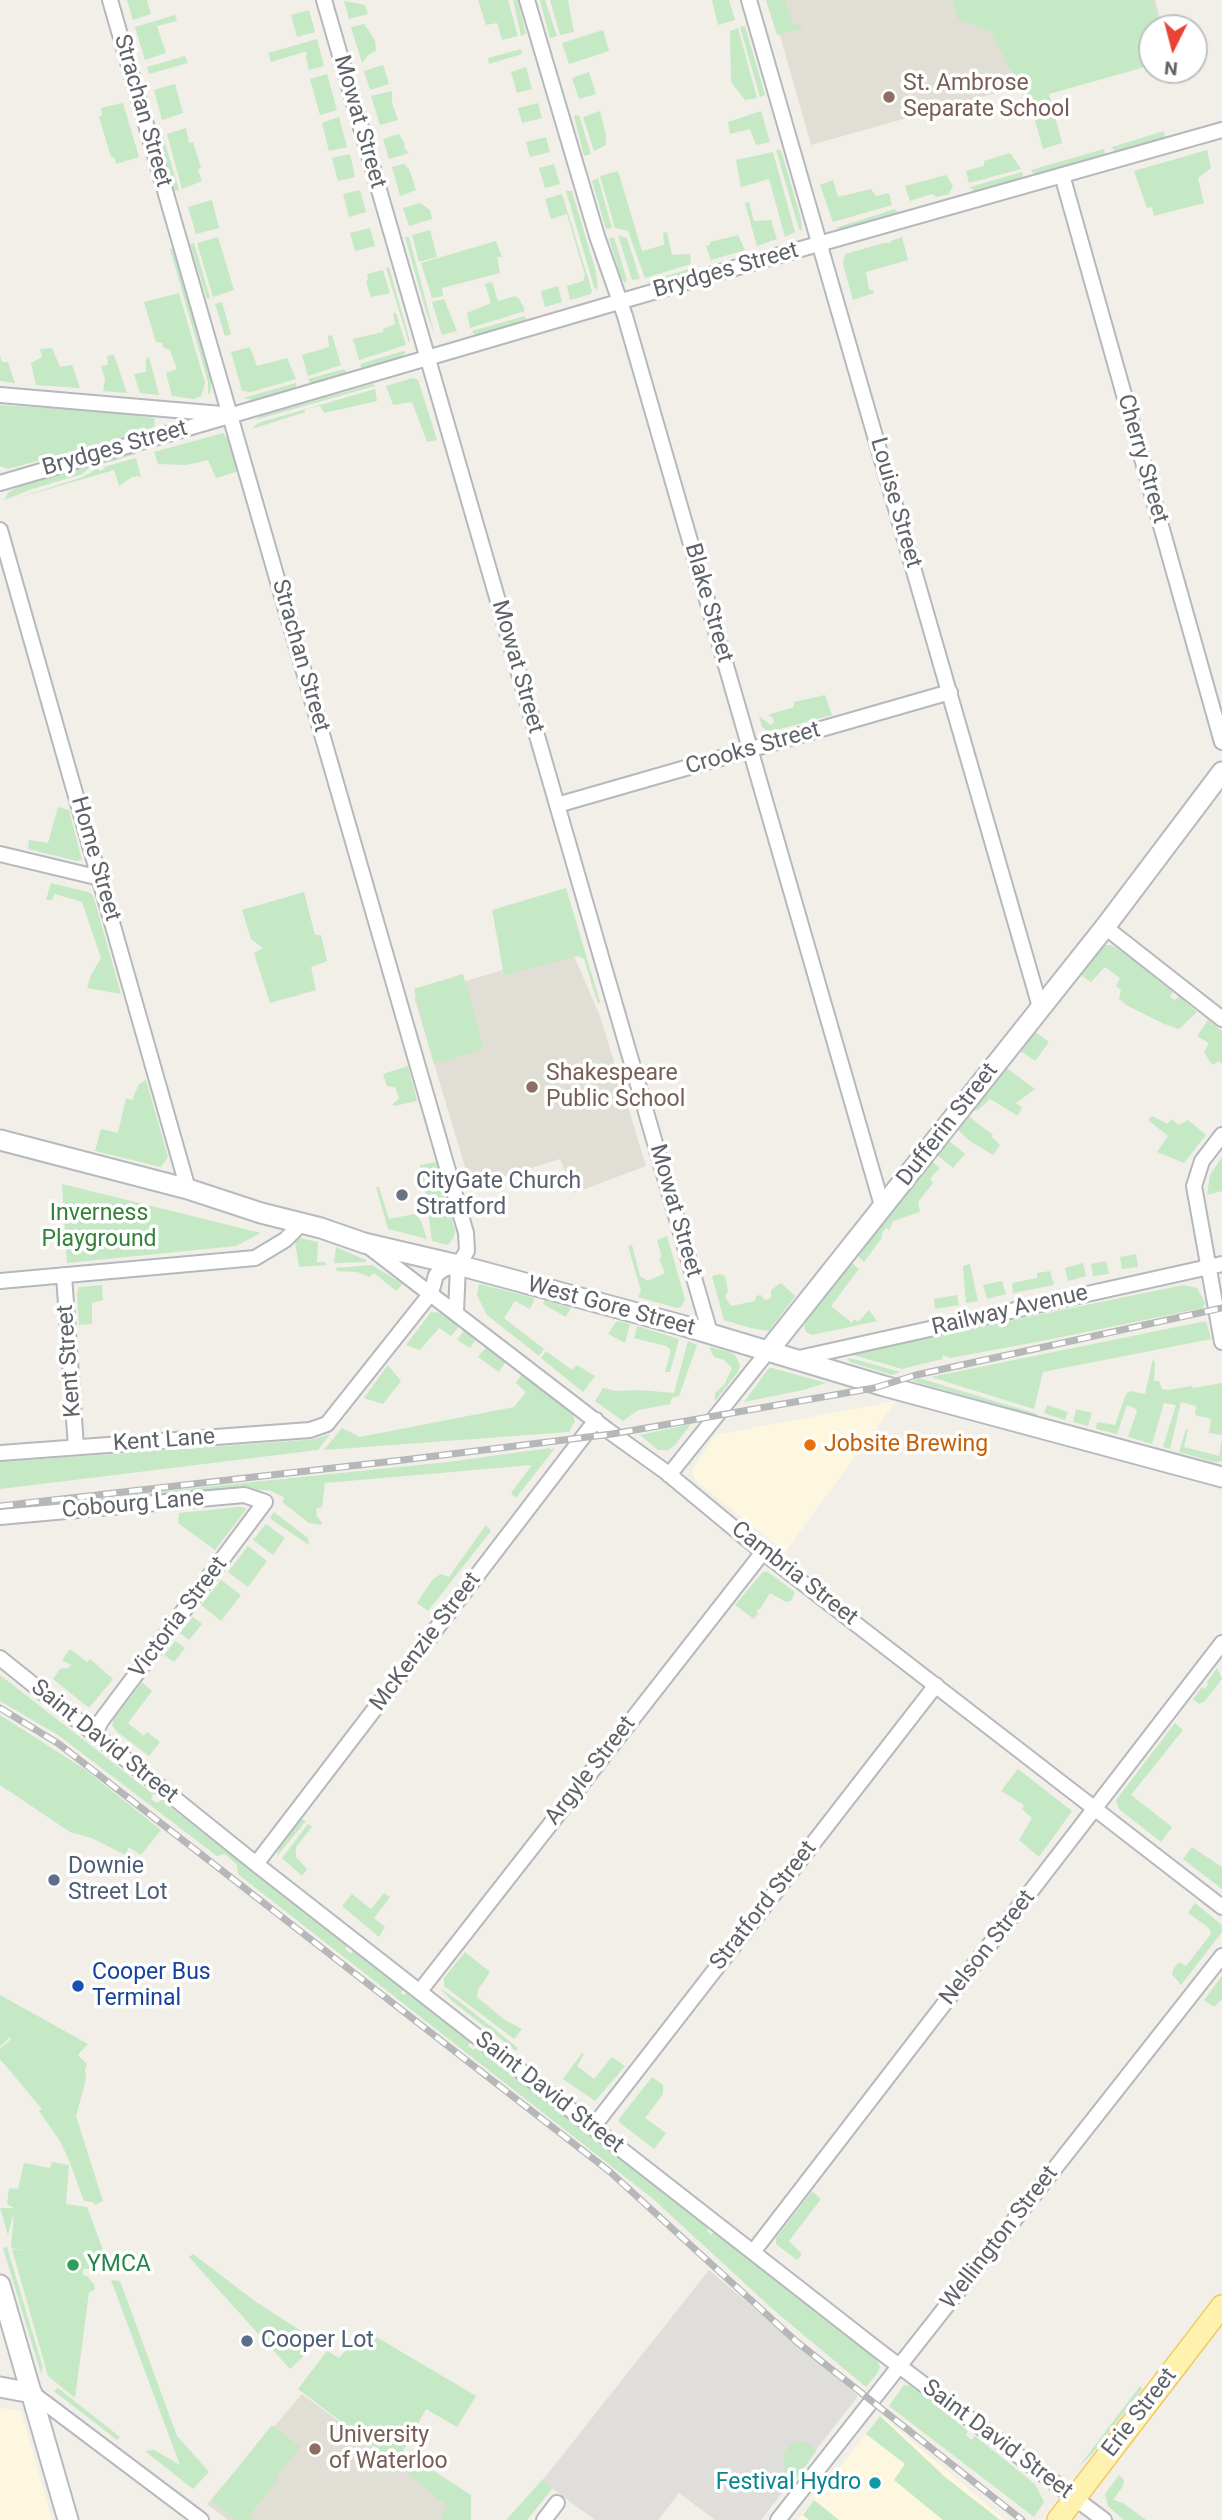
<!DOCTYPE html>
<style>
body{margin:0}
#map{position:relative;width:1222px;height:2520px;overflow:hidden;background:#f1efe8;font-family:Roboto,sans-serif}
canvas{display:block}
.north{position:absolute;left:1138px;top:14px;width:70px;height:70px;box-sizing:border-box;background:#fff;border:2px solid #bfc1c3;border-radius:50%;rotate:186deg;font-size:19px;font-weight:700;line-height:28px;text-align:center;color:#5f6368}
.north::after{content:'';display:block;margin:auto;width:24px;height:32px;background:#ea4335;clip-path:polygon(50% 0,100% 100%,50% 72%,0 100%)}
</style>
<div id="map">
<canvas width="1222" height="2520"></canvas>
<div class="north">N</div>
</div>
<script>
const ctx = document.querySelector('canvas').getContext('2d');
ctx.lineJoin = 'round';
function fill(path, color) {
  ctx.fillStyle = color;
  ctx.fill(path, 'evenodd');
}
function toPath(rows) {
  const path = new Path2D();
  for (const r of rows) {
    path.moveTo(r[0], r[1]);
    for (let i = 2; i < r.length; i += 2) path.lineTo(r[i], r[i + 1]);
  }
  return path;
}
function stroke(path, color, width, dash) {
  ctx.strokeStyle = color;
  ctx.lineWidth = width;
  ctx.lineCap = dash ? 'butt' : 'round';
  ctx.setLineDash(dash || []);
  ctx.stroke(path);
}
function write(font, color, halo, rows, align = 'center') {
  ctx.font = font + ' Roboto,sans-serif';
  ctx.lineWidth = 7;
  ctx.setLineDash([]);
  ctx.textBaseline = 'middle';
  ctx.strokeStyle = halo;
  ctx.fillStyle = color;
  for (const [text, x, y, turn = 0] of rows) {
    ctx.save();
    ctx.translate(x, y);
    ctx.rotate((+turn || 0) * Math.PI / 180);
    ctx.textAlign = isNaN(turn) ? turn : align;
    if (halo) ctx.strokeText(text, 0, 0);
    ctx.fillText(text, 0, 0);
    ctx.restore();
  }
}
fill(toPath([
 [896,1401,785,1552,695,1480,692,1470,715,1435],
 [0,2408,21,2411,52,2520,0,2520],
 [881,2415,1005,2520,798,2520]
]), '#fef7e0');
fill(toPath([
 [709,2270,858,2396,761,2520,715,2520,679,2493,658,2520,595,2520,542,2481]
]), '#e0deda');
fill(toPath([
 [770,0,1155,0,1163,28,1152,28,1152,49,811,145],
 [571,949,600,1016,646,1166,574,1193,560,1159,471,1187,414,997],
 [302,2394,463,2514,459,2520,228,2520,207,2504]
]), '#e1ded6');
fill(toPath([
 [127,0,147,0,151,14,133,20],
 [478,0,508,0,518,36,502,40,497,23,486,25],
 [513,0,518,0,526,34,521,36],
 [540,0,545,0,557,36,550,38],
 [550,0,568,0,574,32,560,35],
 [712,0,729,0,735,20,718,25],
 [766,0,785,0,793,26,801,24,802,28,777,35],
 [952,0,1153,0,1160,28,1152,28,1152,65,1049,94,1062,143,1043,149,1024,81,1010,69,991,32,958,19],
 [344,1,365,5,368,14,349,19],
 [309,10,315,32,297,37,291,15],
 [175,15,177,21,157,26,166,53,145,60,135,27],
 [364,24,375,40,376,51,368,55,362,63,351,27],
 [745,26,765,95,760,97,740,27],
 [738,28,757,98,745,100,731,82,730,31],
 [603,30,609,51,569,64,562,43],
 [317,39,324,66,309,70,306,58,307,52,304,52,271,62,268,53],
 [521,49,522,54,489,64,488,58],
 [185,56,188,63,149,74,147,67],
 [383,65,389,84,370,90,364,71],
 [526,67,532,89,517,93,511,72],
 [589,72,596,94,579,99,572,78],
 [327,74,337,110,320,115,310,79],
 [175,84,183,113,162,120,154,90],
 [392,91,392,103,398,120,380,125,371,96],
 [123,103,139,157,116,164,115,158,111,157,99,117,102,115,101,108],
 [538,103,542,118,522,123,518,108],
 [600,111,606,135,606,145,594,151,583,117],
 [761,111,770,142,756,145,750,129,730,134,728,122],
 [579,115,591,154,584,156,574,116],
 [339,117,347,147,329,151,322,123],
 [186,128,189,143,193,142,201,167,198,170,202,181,182,189,167,134],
 [1164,131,1165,137,1115,153,1112,147],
 [399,134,405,144,404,148,409,153,389,159,383,139],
 [163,136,179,190,175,191,159,137],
 [546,137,550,152,530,157,526,142],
 [1104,149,1105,155,1034,175,1031,170],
 [776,150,781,150,801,219,802,231,799,229],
 [1207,150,1211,168,1198,178,1204,203,1154,216,1152,207,1147,208,1134,171],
 [773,152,795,232,785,237,769,179,741,187,736,160],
 [1010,153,1021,169,969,183,966,171,984,166,984,161],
 [350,154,355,177,338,181,332,158],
 [404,164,409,169,416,190,400,196,392,167],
 [554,164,560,184,545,188,539,168],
 [618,171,642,251,664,245,663,233,667,232,672,255,690,254,691,264,645,278,628,231,615,228,600,176],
 [1022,172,1023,179,974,192,970,187],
 [946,175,953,186,949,194,937,197,932,194,910,201,905,186],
 [598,178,612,228,606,229,592,181],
 [833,180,838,197,871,189,876,196,889,193,892,205,833,222,820,185],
 [360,190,366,212,349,217,343,194],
 [566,191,572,191,596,272,598,290,594,287],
 [562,194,592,291,591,294,570,300,567,286,583,281,585,275,567,214,551,219,545,199],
 [212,200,219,228,196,234,188,207],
 [749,202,754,221,771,220,777,239,757,246,745,203],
 [420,203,430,210,432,219,409,226,403,208],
 [895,209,899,213,857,226,842,229,835,228],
 [370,228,375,246,355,251,350,233],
 [430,230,437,257,419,262,412,235],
 [618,235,627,238,640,279,632,280],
 [738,235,745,250,711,260,706,246,710,245,710,242],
 [218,237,234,290,213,297,197,243],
 [405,237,409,237,435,336,425,308],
 [614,237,627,280,625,283,621,278,609,239],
 [902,237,908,260,866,272,869,290,873,290,874,293,853,300,843,264,845,254,884,243,891,243,891,241],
 [496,241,502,257,497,257,500,273,442,288,443,296,432,298,421,263],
 [194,243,210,298,207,299,190,244],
 [170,249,174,249,211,374,211,390,208,395,208,382],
 [389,267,410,341,409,343,386,268],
 [693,268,694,273,651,286,649,281],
 [383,270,390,293,371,297,366,282,368,279,367,274],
 [492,282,498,301,515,296,520,300,525,311,470,328,467,313,491,303,485,284],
 [558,286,562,302,545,307,541,291],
 [179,293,205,383,201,396,194,399,172,396,166,373,177,369,170,350,164,348,162,343,156,342,144,302],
 [444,299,457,331,442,335,432,302],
 [222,302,231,334,225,336,215,304],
 [393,313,396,313,406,345,359,360,353,339,383,332,383,329,395,324],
 [525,316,526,321,475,336,472,331],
 [332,335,341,365,308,376,302,355,329,347,328,336],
 [250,347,257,366,287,358,296,379,251,392,242,391,231,352],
 [52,348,60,367,72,365,80,388,36,385,31,363,42,357,40,349],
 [403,351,406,352,402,356,362,369,360,364],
 [0,355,2,362,8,362,15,383,0,381],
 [114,355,127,393,103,391,105,379,101,366,108,365,107,356],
 [149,357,159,395,140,393,134,374,146,372,146,360],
 [344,369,347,374,311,384,308,379],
 [413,378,418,380,420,386,437,440,427,442,412,402,393,405,386,386],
 [296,383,296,388,254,400,243,398],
 [373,384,375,386,255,420,261,416],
 [375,389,377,401,324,413,320,406,305,409,305,412,252,429,258,423],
 [0,405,113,412,154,418,155,424,153,429,8,469,0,466],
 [223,433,232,446,239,471,216,478,208,460,186,465,158,464,154,452],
 [136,452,136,454,89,468,82,474,32,489,4,500,9,492,23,484],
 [136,458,141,478,138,476,132,477,119,486,114,470,14,499,83,477,98,468,99,471,105,469,104,467],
 [825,695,832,715,769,732,762,727,759,716,771,725,774,722,773,718,768,715,794,707,794,702],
 [58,807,69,810,82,860,77,861,28,849,29,840,48,843],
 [51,883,91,893,94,898,121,994,87,988,91,975,101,958,82,902,55,894,52,900,46,900],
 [566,888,600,1002,598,1004,584,959,578,956,504,975,492,910],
 [304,892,315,935,321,935,327,961,311,967,316,990,270,1003,254,953,263,948,251,939,242,910],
 [1102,945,1111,945,1124,953,1173,992,1170,997,1175,1000,1179,996,1197,1012,1179,1029,1162,1023,1126,1005,1119,999,1121,990,1116,986,1120,978,1105,967,1091,982,1078,973],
 [463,974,484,1049,434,1064,414,989],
 [1208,1020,1222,1031,1222,1064,1218,1061,1214,1065,1210,1062,1204,1052,1209,1043,1197,1036],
 [1033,1030,1049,1042,1035,1061,1019,1050],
 [408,1066,417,1101,394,1106,392,1105,399,1098,395,1087,387,1086,383,1074],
 [1005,1067,1035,1089,1016,1103,1022,1107,1018,1116,990,1099,978,1110,972,1110],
 [146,1080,168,1157,161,1167,95,1151,101,1129,118,1133,126,1098,132,1100,139,1084],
 [967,1115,993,1135,992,1137,1000,1145,993,1155,970,1141,957,1129],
 [1152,1116,1168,1124,1171,1119,1179,1125,1188,1120,1206,1135,1184,1163,1157,1152,1168,1136,1148,1120],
 [948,1140,965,1154,953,1168,937,1155],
 [1222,1157,1222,1191,1207,1195,1210,1175],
 [931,1161,940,1168,930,1178,933,1183,918,1202,920,1212,893,1221,889,1231,887,1227,883,1231,881,1239,864,1262,858,1256],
 [436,1162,455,1231,454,1237,448,1245,432,1241,429,1217,432,1203,427,1199,417,1170,421,1169,420,1165],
 [62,1184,261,1233,236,1246,67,1263],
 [376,1187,379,1187,389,1219,415,1214,421,1221,427,1239,388,1229],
 [667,1236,685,1299,681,1307,677,1308,638,1297,641,1291,628,1246,632,1245,640,1276,648,1281,665,1273,659,1259,662,1257,657,1240],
 [299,1238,318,1242,317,1262,325,1262,326,1265,299,1267,295,1242],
 [336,1247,366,1260,366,1262,334,1263],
 [1136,1254,1138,1267,1122,1269,1120,1257],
 [1106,1261,1109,1274,1093,1276,1091,1264],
 [852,1263,859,1269,831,1306,852,1323,854,1319,858,1322,869,1310,877,1321,812,1335,806,1332,804,1326,813,1312],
 [1083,1263,1086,1276,1068,1281,1065,1268],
 [970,1264,978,1301,966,1303,963,1266],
 [372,1265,403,1284,396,1291,374,1273,369,1277,357,1272,337,1271,336,1268],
 [1050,1271,1054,1285,1013,1293,1012,1283,1037,1278,1037,1273],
 [720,1274,725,1276,728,1291,725,1297,731,1306,755,1301,756,1296,761,1295,765,1300,771,1298,771,1290,781,1283,795,1296,769,1331,751,1328,724,1320,712,1276],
 [1002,1281,1006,1294,987,1299,983,1285],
 [479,1284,535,1298,530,1309,515,1301,504,1318,544,1349,539,1356,487,1315,477,1295],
 [102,1285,103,1300,92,1303,92,1324,79,1325,77,1295,79,1287],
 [1183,1285,1197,1288,1205,1302,1203,1308,1042,1341,950,1358,943,1355,942,1359,902,1369,850,1354],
 [957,1295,959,1305,935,1309,934,1299],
 [545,1300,571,1308,566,1317,543,1304],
 [444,1311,461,1324,451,1336,439,1328,420,1350,406,1345,431,1312,442,1313],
 [617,1321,630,1324,625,1343,608,1334],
 [1206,1321,1211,1339,1043,1372,1034,1409,931,1377],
 [637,1326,679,1339,670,1372,665,1372,671,1350,666,1346,634,1338],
 [466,1328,478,1337,470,1348,457,1340],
 [688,1341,697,1345,679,1396,672,1398,670,1404,638,1410,623,1421,595,1401,603,1388,615,1391,639,1390,674,1393],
 [488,1345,507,1360,499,1372,478,1357],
 [709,1347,730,1352,736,1356,740,1366,738,1372,715,1401,715,1393,724,1385,732,1368,724,1360,714,1357],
 [546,1351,572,1370,577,1365,595,1376,583,1392,541,1358],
 [848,1358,861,1361,900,1372,892,1375,850,1362],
 [1153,1359,1155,1364,1154,1381,1159,1381,1162,1389,1168,1390,1192,1386,1193,1388,1222,1383,1222,1435,1209,1433,1211,1419,1195,1415,1196,1406,1181,1402,1170,1449,1163,1447,1176,1405,1164,1403,1152,1444,1128,1437,1137,1411,1136,1409,1127,1405,1117,1434,1096,1429,1097,1422,1115,1425,1126,1394,1130,1391,1145,1394],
 [388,1365,401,1381,383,1404,364,1398],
 [769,1368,772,1368,826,1383,803,1390,744,1402],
 [523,1372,571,1410,575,1421,569,1432,324,1450,342,1428,360,1437,514,1407,526,1392,516,1383],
 [919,1378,1037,1414,1036,1416,912,1381],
 [1047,1405,1068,1412,1065,1420,1044,1413],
 [1076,1409,1092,1413,1088,1426,1073,1422],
 [691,1424,674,1446,668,1450,658,1450,640,1435],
 [1186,1429,1188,1429,1184,1447,1219,1456,1222,1439,1222,1461,1214,1462,1179,1452],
 [330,1434,318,1450,0,1489,0,1462,280,1442,315,1439],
 [550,1448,550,1450,555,1448,516,1498,511,1493,532,1465,325,1483,322,1507,316,1509,317,1517,322,1522,321,1525,309,1523,282,1502,285,1498,269,1490,220,1492,41,1508,41,1505,59,1502,448,1462],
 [239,1507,246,1508,245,1511,215,1550,178,1523,179,1513],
 [274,1512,308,1538,309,1545,272,1520,270,1517],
 [266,1524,285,1538,273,1555,253,1540],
 [486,1525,491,1531,428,1611,417,1603,433,1579,441,1574,449,1577],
 [248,1546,267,1561,248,1587,228,1572],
 [763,1572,768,1572,795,1592,791,1601,786,1602,770,1593,760,1609,756,1610,758,1613,754,1619,735,1605],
 [221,1580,241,1595,221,1621,201,1605],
 [193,1617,202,1624,189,1640,180,1633],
 [175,1641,185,1648,174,1662,164,1655],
 [70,1649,87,1662,90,1659,113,1679,89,1708,53,1679,60,1669,68,1668,71,1665,62,1660],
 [1217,1668,1222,1679,1204,1702,1199,1704,1193,1699,1202,1687,1205,1689,1208,1684,1207,1682],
 [0,1675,153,1794,151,1799,157,1803,161,1800,207,1836,348,1945,345,1949,351,1954,353,1950,404,1988,401,1993,404,1995,408,1992,471,2041,468,2046,474,2050,476,2046,495,2059,497,2064,499,2063,709,2227,707,2231,711,2235,715,2231,876,2358,880,2367,876,2375,866,2387,776,2312,652,2198,248,1882,238,1874,237,1865,225,1854,217,1856,58,1735,0,1701],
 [142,1682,152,1691,128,1723,144,1736,147,1732,160,1742,149,1756,116,1731,112,1725,114,1719],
 [0,1715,83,1768,161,1830,141,1855,129,1847,125,1855,92,1838,70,1832,0,1785],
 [1175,1723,1183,1730,1131,1795,1172,1827,1161,1842,1119,1809,1116,1800],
 [1018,1769,1072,1811,1039,1857,1019,1840,1032,1818,1022,1809,1024,1805,1001,1791],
 [301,1819,306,1821,277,1856,279,1849],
 [308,1824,312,1827,296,1847,296,1857,307,1869,302,1876,282,1858],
 [1192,1847,1222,1867,1222,1889,1183,1859],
 [384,1893,390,1897,374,1918,385,1927,379,1937,342,1906,352,1894,371,1909],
 [1195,1903,1222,1925,1222,1932,1181,1985,1172,1974,1174,1968,1179,1962,1186,1966,1211,1934,1209,1928,1188,1913],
 [465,1952,490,1972,478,1990,477,1997,505,2020,522,2029,514,2039,444,1986,444,1978],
 [1222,1976,1222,1999,1214,2007,1204,2000],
 [440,1988,464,2005,518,2048,516,2051,452,2001],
 [0,1995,88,2044,78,2055,87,2064,85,2069,86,2079,76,2116,103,2201,95,2205,93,2202,84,2201,69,2160,60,2141,39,2111,42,2109,0,2059,0,2049,11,2039,10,2037,0,2047],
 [582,2053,584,2054,577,2066,594,2079,612,2057,625,2066,595,2101,563,2079],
 [652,2077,663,2085,663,2094,645,2118,666,2133,654,2149,619,2122,619,2119],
 [52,2162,69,2165,66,2204,87,2207,104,2253,93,2269,83,2269,83,2275,87,2276,95,2286,94,2290,89,2292,75,2398,48,2376,12,2249,29,2251,11,2248,14,2212,8,2235,0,2208,14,2208,7,2204,9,2188,18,2189,24,2163,50,2168],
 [812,2191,821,2199,789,2241,802,2254,797,2260,776,2244,776,2238],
 [7,2247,43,2368,41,2370,42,2377,3,2248],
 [193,2254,256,2302,312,2338,314,2343,312,2348,290,2369,189,2257],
 [111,2280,120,2281,177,2436,209,2472,193,2489,145,2451,154,2450,180,2465],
 [368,2332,476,2396,457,2427,426,2409,403,2451,471,2495,471,2520,444,2520,440,2516,448,2506,376,2448,298,2389,327,2351,339,2358,359,2336],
 [904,2385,912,2386,968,2431,966,2435,971,2440,975,2436,1035,2484,1044,2502,1034,2517,889,2406],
 [1140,2386,1142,2389,1096,2449,1077,2469],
 [58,2388,120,2437,117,2440,54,2391],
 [880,2416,945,2477,1000,2520,943,2520,894,2480,905,2464,866,2434],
 [272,2425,300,2447,276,2476,279,2478,249,2516,254,2520,236,2520,211,2501],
 [805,2442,817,2450,794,2482,783,2471,785,2465,782,2455,792,2444],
 [1119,2475,1124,2480,1123,2486,1113,2500,1123,2503,1146,2520,1124,2520,1108,2506,1105,2494],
 [543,2479,552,2489,527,2520,506,2520],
 [814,2500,839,2520,809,2520,803,2515]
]), '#c5e8c5');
const street = toPath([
 [110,0,466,1233,467,1251,458,1265,456,1312],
 [324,0,710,1333],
 [527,0,597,236,625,316,883,1209],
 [749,0,1040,1007],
 [1062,175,1222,742],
 [0,395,222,414],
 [0,483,762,260,1222,130],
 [0,530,188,1189],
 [557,805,950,692],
 [0,854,100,878],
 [1105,927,1222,1019],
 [1222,1135,1202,1161,1194,1186,1222,1342],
 [368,1246,606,1429,666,1472,764,1553,1222,1907],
 [64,1275,76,1447],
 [0,1281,255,1258,285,1240,301,1224],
 [799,1358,1222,1264],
 [0,1453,310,1430,327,1424,431,1293,436,1275,444,1269,457,1265],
 [669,1475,769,1350],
 [0,1517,244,1495,265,1502,101,1721,94,1735],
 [0,1658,256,1864,878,2350,1104,2520],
 [256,1864,596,1420],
 [420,1991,763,1552],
 [593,2127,936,1685],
 [753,2252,1222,1643],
 [32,2393,201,2520],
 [544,2520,557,2503],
 [778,2520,1222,1956]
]);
const secondary = toPath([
 [0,1140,188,1189,261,1213,321,1228,364,1243,458,1265,681,1325,884,1386,1222,1477],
 [769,1350,1105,927,1222,772],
 [0,2285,68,2520],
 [0,2387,32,2393]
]);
const primary = toPath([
 [1058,2520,1222,2306]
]);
stroke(street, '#b5b8bc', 18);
stroke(secondary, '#b6babf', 23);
stroke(primary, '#f2c960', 24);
stroke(street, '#fff', 14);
stroke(secondary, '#fff', 19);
stroke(primary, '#fff2af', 21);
const rail = toPath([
 [0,1506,403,1460,612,1434,874,1388,916,1375,1222,1308],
 [0,1708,59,1744,609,2171,797,2342,1022,2520]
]);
stroke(rail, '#b6b7b8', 7);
stroke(rail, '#fff', 4.5, [13]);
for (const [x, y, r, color] of [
 [889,97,7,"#8d6e63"],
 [532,1087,7,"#8d6e63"],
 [402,1195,7,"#6b7280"],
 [810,1445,7,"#e8710a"],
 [54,1880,7,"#5c6f8a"],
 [78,1986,7,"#1a4fb4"],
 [73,2265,7,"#2e9e5b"],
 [247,2341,7,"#5c6f8a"],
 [315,2449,7,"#8d6e63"],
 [875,2483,7,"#0f9aa8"]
]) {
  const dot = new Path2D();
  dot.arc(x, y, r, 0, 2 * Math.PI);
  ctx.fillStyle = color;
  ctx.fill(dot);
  stroke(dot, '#fff', 2.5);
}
write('23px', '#785e54', '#fff', [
 ["St. Ambrose",903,84],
 ["Separate School",903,110],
 ["Shakespeare",546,1074],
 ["Public School",546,1100],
 ["University",329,2436],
 ["of Waterloo",329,2462]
], 'left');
write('23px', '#5f6368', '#fff', [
 ["Strachan Street",142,111,74],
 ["Mowat Street",359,122,74],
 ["Brydges Street",726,271,-16],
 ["Brydges Street",115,449,-16],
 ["Cherry Street",1142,459,74],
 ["Louise Street",895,503,74],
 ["Blake Street",708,603,74],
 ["Strachan Street",300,656,74],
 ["Mowat Street",517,667,74],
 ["Crooks Street",753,749,-16],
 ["Home Street",95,859,74],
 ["Dufferin Street",948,1125,-52],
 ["Mowat Street",675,1211,74],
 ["West Gore Street",611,1307,15],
 ["Railway Avenue",1010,1311,-13],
 ["Kent Street",70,1361,-94],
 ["Kent Lane",164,1441,-4],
 ["Cobourg Lane",133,1505,-5],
 ["Cambria Street",794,1574,38],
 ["Victoria Street",179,1618,-53],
 ["McKenzie Street",426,1642,-53],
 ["Saint David Street",104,1742,39],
 ["Argyle Street",591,1771,-52],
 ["Stratford Street",764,1906,-52],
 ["Nelson Street",988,1948,-52],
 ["Saint David Street",549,2093,38],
 ["Wellington Street",1000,2238,-52],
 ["Erie Street",1140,2413,-52],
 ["Saint David Street",997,2440,37]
]);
write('23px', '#5b616d', '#fff', [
 ["CityGate Church",416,1182],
 ["Stratford",416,1208]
], 'left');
write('23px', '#348238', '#fff', [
 ["Inverness",99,1214],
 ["Playground",99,1240]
]);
write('23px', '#c56008', '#fff', [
 ["Jobsite Brewing",824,1445]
], 'left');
write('23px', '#4e5e75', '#fff', [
 ["Downie",68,1867],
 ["Street Lot",68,1893],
 ["Cooper Lot",261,2341]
], 'left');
write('23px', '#164399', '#fff', [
 ["Cooper Bus",92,1973],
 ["Terminal",92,1999]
], 'left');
write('23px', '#27864d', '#fff', [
 ["YMCA",87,2265]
], 'left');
write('23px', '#0d838f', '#fff', [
 ["Festival Hydro",861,2483]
], 'right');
</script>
